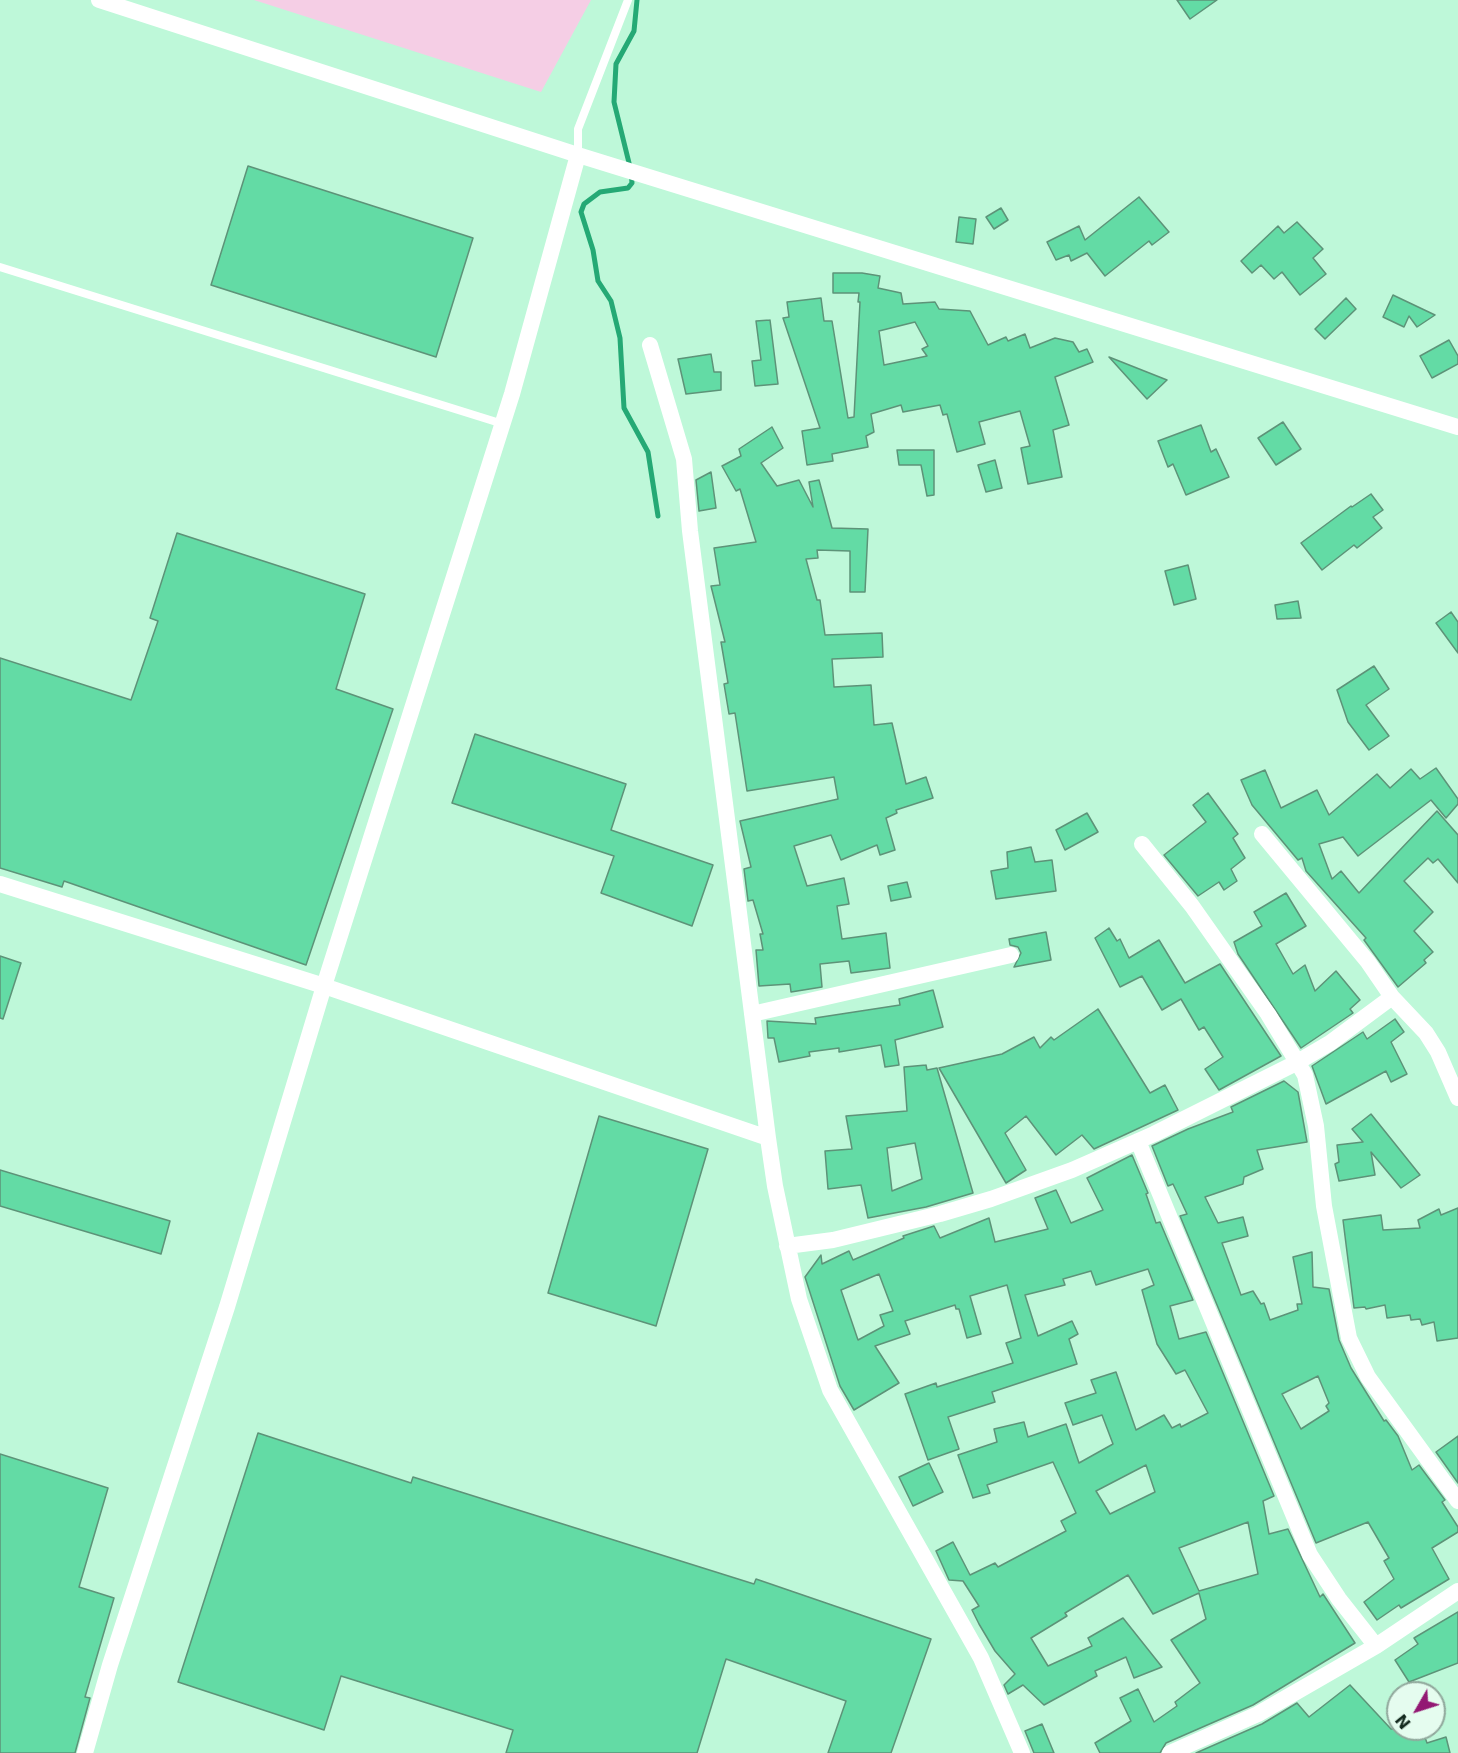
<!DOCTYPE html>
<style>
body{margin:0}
#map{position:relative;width:1458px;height:1753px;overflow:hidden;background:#bef8d9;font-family:"DejaVu Sans",sans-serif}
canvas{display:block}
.north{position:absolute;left:1386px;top:1681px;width:60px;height:60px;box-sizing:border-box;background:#e5fcef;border:2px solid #91a89c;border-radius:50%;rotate:231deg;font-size:16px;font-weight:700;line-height:24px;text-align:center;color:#142a1f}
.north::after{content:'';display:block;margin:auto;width:21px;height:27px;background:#931873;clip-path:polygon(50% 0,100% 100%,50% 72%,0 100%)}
</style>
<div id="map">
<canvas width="1458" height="1753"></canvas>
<div class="north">N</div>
</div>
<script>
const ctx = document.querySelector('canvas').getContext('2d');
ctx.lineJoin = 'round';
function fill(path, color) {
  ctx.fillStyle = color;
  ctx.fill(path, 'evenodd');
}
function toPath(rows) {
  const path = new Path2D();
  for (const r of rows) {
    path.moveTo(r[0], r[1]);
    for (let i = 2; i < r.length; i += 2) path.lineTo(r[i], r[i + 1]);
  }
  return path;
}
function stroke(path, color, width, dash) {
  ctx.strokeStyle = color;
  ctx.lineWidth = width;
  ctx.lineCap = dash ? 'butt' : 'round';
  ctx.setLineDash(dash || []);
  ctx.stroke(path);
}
fill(toPath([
 [254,0,591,0,541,92]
]), '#f5cee5');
stroke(toPath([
 [637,0,634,31,616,64,614,102,631,171,632,183,628,188,600,192,584,204,581,212,593,250,598,281,611,301,620,338,624,408,648,452,658,516]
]), '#25a975', 5);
const building = toPath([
 [1177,0,1217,0,1190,19,1177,0],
 [248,166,473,238,436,357,211,285,248,166],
 [1139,197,1169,232,1152,245,1149,241,1105,276,1087,253,1071,261,1069,255,1056,260,1047,242,1079,226,1085,240,1139,197],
 [1001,208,1008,220,994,229,986,217,1001,208],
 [959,217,976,219,973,244,956,242,959,217],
 [1297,222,1323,249,1313,258,1326,274,1300,295,1282,272,1274,279,1261,265,1252,273,1241,261,1278,226,1284,233,1297,222],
 [833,273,862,273,880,276,878,288,901,293,903,304,935,302,939,309,970,311,988,345,1006,337,1008,341,1025,334,1030,348,1055,338,1073,342,1079,352,1087,349,1093,362,1055,377,1069,425,1053,430,1062,477,1028,484,1021,448,1030,446,1020,411,979,422,985,444,957,452,947,414,943,415,940,405,903,412,901,405,871,414,874,432,866,436,868,447,832,454,833,461,807,465,802,431,820,428,783,318,789,317,787,302,821,298,824,321,832,321,848,418,854,417,860,302,858,302,859,293,833,293,833,273],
 [915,322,928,346,922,349,927,356,884,365,879,331,915,322],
 [1393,295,1395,296,1435,315,1417,327,1409,316,1404,327,1383,317,1393,295],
 [1346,298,1356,309,1325,339,1315,329,1346,298],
 [770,320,778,384,755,386,752,361,761,360,756,321,770,320],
 [1449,340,1458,356,1458,364,1432,378,1420,356,1449,340],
 [711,354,714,372,721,372,721,390,686,394,678,359,711,354],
 [1109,357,1167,380,1147,399,1109,357],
 [1283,422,1301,449,1276,465,1258,438,1283,422],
 [1201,425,1211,452,1216,449,1229,477,1186,495,1173,464,1168,467,1158,441,1201,425],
 [772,427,783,448,761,463,777,486,799,480,813,507,809,482,819,480,832,528,868,529,865,592,850,592,850,551,817,550,818,558,806,559,817,600,820,600,825,635,882,633,883,657,832,659,834,687,871,685,874,725,892,723,906,784,926,777,933,798,896,810,897,813,886,818,895,850,880,855,877,845,841,860,831,835,794,846,807,886,844,878,849,904,837,906,842,939,886,933,890,968,851,973,849,961,820,964,822,987,791,992,790,984,759,986,756,950,763,950,760,934,763,934,753,900,748,901,744,869,751,867,740,821,838,799,834,777,747,791,735,713,729,714,724,684,728,683,721,642,725,642,711,586,720,585,714,548,756,542,740,489,736,491,722,466,741,456,739,449,772,427],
 [897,450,934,450,934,495,927,496,921,465,899,465,897,450],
 [995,460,1002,488,986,492,978,465,995,460],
 [711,472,716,508,699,511,696,480,711,472],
 [1371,494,1383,510,1373,517,1382,528,1357,548,1354,545,1322,570,1301,543,1351,506,1352,507,1371,494],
 [177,533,365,594,336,689,393,709,306,965,64,881,62,887,0,868,0,658,131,700,158,621,150,618,177,533],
 [1188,565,1196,599,1174,605,1165,571,1188,565],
 [1298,601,1301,618,1277,619,1275,605,1298,601],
 [1451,612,1458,622,1458,653,1436,623,1451,612],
 [1374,666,1389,689,1366,705,1389,736,1369,750,1348,722,1337,690,1374,666],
 [475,734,626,784,611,830,713,865,692,926,601,893,614,856,452,803,475,734],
 [1436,768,1458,799,1458,804,1446,818,1431,800,1358,856,1343,837,1319,844,1332,879,1341,871,1359,893,1437,811,1458,835,1458,883,1438,859,1433,863,1428,858,1404,881,1433,912,1414,931,1433,952,1424,960,1426,963,1398,987,1364,940,1366,938,1306,871,1302,858,1298,860,1252,805,1241,780,1265,770,1281,808,1317,790,1329,815,1377,774,1390,788,1411,769,1420,779,1436,768],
 [1208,793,1238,834,1233,838,1245,858,1231,869,1237,881,1224,890,1219,882,1198,896,1164,855,1206,822,1193,805,1208,793],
 [1087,813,1098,832,1065,850,1056,830,1087,813],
 [1031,847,1035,862,1052,860,1056,891,996,899,991,871,1008,868,1007,852,1031,847],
 [907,882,911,897,891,901,888,886,907,882],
 [1286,893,1306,926,1276,944,1293,974,1305,965,1315,991,1336,971,1360,1000,1350,1009,1353,1013,1301,1048,1238,954,1234,942,1262,926,1254,912,1286,893],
 [1109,928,1117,941,1120,939,1129,958,1159,940,1185,983,1220,964,1281,1056,1219,1090,1205,1069,1223,1057,1204,1027,1199,1030,1181,999,1162,1010,1142,976,1120,987,1095,938,1109,928],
 [1046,932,1051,960,1014,967,1021,953,1018,947,1010,945,1009,939,1046,932],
 [0,956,21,963,3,1019,0,1018,0,956],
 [933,990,943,1027,895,1040,899,1065,885,1067,881,1045,839,1052,839,1048,809,1052,810,1056,779,1062,774,1038,768,1038,767,1021,816,1024,815,1018,900,1005,899,999,933,990],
 [1098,1009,1150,1093,1165,1085,1178,1110,1094,1149,1082,1135,1056,1155,1026,1116,1005,1133,1026,1170,1006,1183,939,1068,1002,1054,1034,1037,1040,1048,1051,1037,1054,1040,1098,1009],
 [1395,1019,1404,1032,1391,1042,1407,1074,1391,1082,1386,1071,1326,1104,1312,1066,1363,1032,1367,1039,1395,1019],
 [926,1065,927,1070,937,1068,973,1193,926,1207,868,1218,861,1185,828,1189,825,1151,852,1149,846,1116,907,1111,904,1067,926,1065],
 [915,1143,922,1179,892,1191,887,1148,915,1143],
 [1284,1081,1298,1092,1307,1142,1257,1150,1263,1169,1244,1177,1243,1184,1205,1197,1218,1223,1243,1217,1248,1236,1222,1243,1241,1295,1253,1291,1261,1304,1264,1303,1270,1320,1298,1310,1297,1304,1302,1304,1293,1257,1312,1252,1313,1287,1329,1289,1339,1340,1351,1368,1384,1421,1386,1420,1398,1436,1412,1470,1419,1465,1445,1500,1442,1502,1458,1527,1458,1532,1432,1548,1449,1579,1401,1608,1399,1605,1377,1620,1364,1602,1394,1579,1384,1561,1389,1558,1368,1522,1316,1543,1180,1216,1187,1214,1173,1184,1168,1186,1152,1146,1188,1129,1233,1112,1231,1107,1284,1081],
 [1318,1376,1329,1403,1326,1406,1329,1411,1301,1429,1282,1394,1318,1376],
 [1371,1114,1420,1175,1401,1188,1371,1152,1375,1175,1339,1181,1335,1164,1339,1162,1337,1145,1363,1142,1352,1129,1371,1114],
 [599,1116,708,1149,656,1326,548,1293,599,1116],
 [1132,1155,1148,1193,1146,1194,1156,1223,1160,1222,1193,1300,1170,1306,1179,1339,1206,1332,1274,1496,1263,1501,1269,1534,1288,1529,1320,1597,1323,1594,1355,1643,1253,1705,1166,1743,1160,1753,1100,1753,1095,1743,1131,1721,1120,1698,1138,1689,1154,1722,1177,1706,1175,1702,1200,1683,1171,1640,1206,1619,1199,1593,1153,1614,1128,1575,1065,1613,1067,1616,1031,1638,1048,1666,1092,1646,1088,1638,1123,1618,1162,1667,1134,1678,1126,1657,1095,1671,1097,1676,1044,1705,1023,1685,1008,1694,1004,1685,1015,1674,995,1651,979,1624,972,1610,979,1606,963,1581,949,1580,936,1551,953,1542,970,1575,995,1563,998,1567,1066,1531,1061,1521,1076,1513,1053,1462,987,1485,990,1493,973,1498,958,1455,997,1442,994,1429,1024,1422,1028,1437,1066,1424,1079,1463,1113,1444,1102,1415,1073,1425,1065,1403,1096,1393,1091,1380,1116,1372,1136,1430,1164,1415,1172,1428,1180,1424,1181,1427,1208,1413,1185,1370,1176,1374,1157,1344,1142,1290,1154,1285,1148,1269,1096,1285,1091,1271,1063,1279,1065,1285,1025,1295,1038,1336,1072,1321,1078,1334,1069,1339,1077,1364,992,1392,995,1402,948,1417,959,1449,928,1460,905,1394,936,1383,937,1387,1013,1363,1006,1343,1021,1338,1007,1285,970,1296,981,1334,967,1338,959,1309,956,1309,955,1305,905,1321,910,1334,875,1346,899,1383,854,1410,840,1386,805,1277,821,1255,822,1264,849,1251,853,1260,904,1238,903,1236,934,1226,940,1238,989,1218,995,1242,1048,1229,1035,1198,1056,1190,1071,1223,1103,1210,1087,1178,1132,1155],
 [879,1274,893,1311,880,1315,884,1326,858,1340,841,1290,879,1274],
 [1146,1465,1155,1492,1110,1514,1096,1491,1146,1465],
 [1248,1522,1258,1574,1199,1591,1179,1548,1248,1522],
 [0,1170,170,1221,161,1254,0,1206,0,1170],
 [1458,1208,1458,1338,1437,1341,1434,1322,1422,1325,1420,1319,1411,1320,1410,1315,1387,1318,1385,1305,1366,1309,1365,1307,1354,1308,1343,1220,1381,1215,1383,1230,1420,1228,1418,1220,1439,1209,1441,1215,1458,1208],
 [258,1433,411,1483,413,1477,754,1584,756,1579,931,1639,891,1753,828,1753,846,1701,726,1659,697,1753,506,1753,513,1730,341,1676,324,1730,178,1682,258,1433],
 [1458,1436,1458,1483,1436,1452,1458,1436],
 [0,1454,108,1488,79,1587,114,1598,85,1697,90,1698,75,1753,0,1753,0,1454],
 [929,1463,943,1492,913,1506,899,1477,929,1463],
 [1458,1612,1458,1663,1409,1682,1395,1660,1418,1644,1414,1638,1458,1612],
 [1350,1685,1391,1729,1422,1729,1427,1743,1446,1737,1450,1753,1196,1753,1262,1724,1297,1703,1309,1717,1350,1685],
 [1042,1724,1054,1753,1034,1753,1025,1731,1042,1724]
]);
fill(building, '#63dba5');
stroke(building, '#5d9378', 1.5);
stroke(toPath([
 [578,155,578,129,628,0],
 [0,267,503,424]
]), '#fff', 8);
stroke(toPath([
 [99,0,578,155,1458,427],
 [650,345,684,459,690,531,768,1138,775,1186,799,1299,830,1390,981,1658,1022,1753],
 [1262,834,1368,962,1392,997,1426,1033,1438,1052,1458,1098],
 [1142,844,1192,906,1268,1014,1305,1075,1316,1126,1324,1206,1349,1338,1368,1377,1458,1501],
 [0,884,324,986,768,1138],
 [752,1014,1011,955],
 [1138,1141,1310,1555,1339,1599,1376,1646],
 [787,1246,833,1240,940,1214,991,1199,1072,1170,1154,1134,1296,1063,1330,1043,1392,997],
 [85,1753,110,1665,227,1307,324,986,512,394,578,155],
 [1170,1753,1258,1714,1376,1646,1458,1591]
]), '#fff', 16);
</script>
